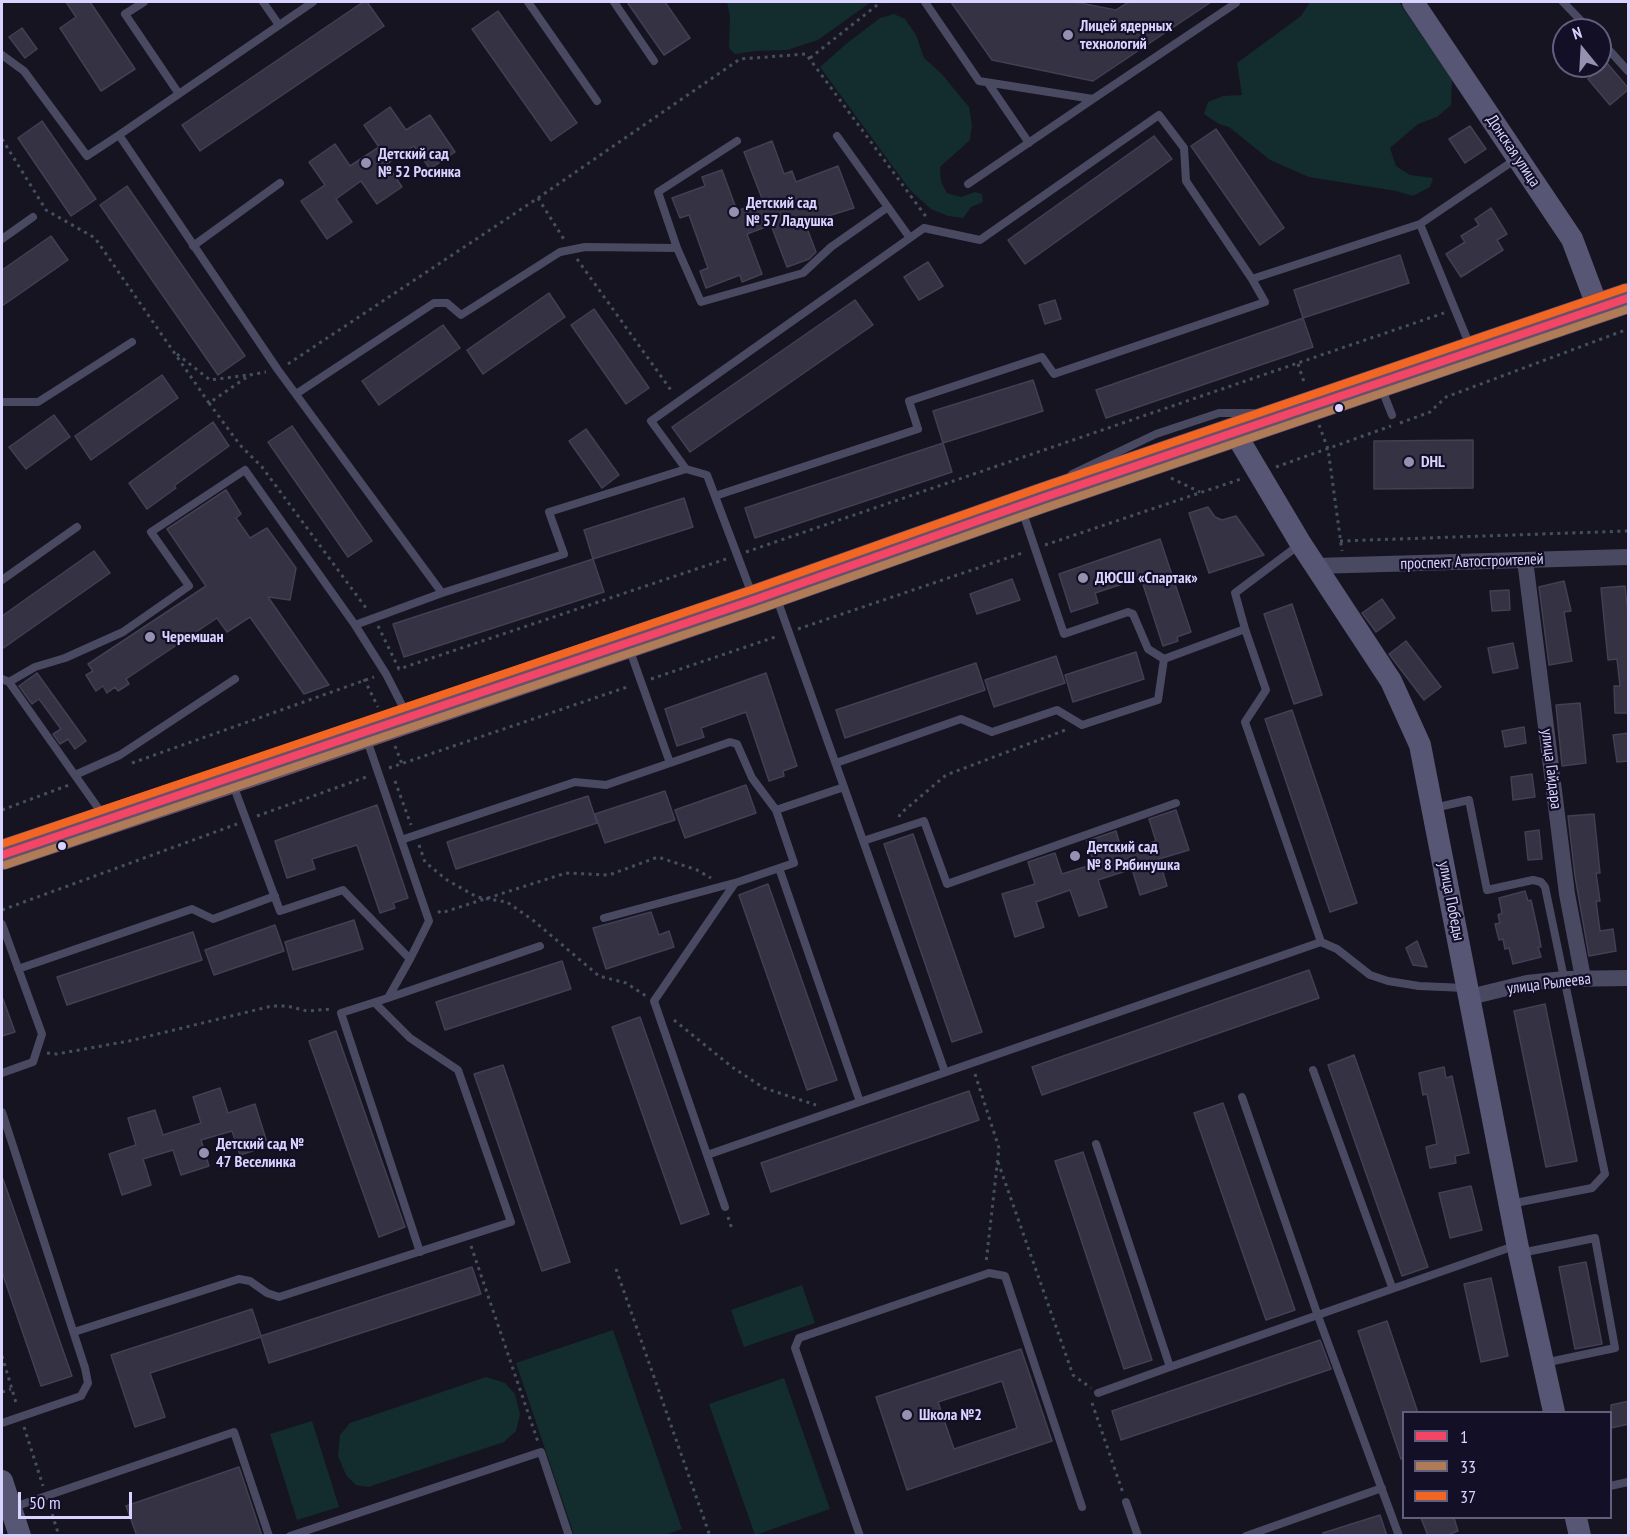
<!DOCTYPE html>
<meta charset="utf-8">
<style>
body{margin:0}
#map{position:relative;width:1630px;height:1537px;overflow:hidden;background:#161421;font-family:"PT Sans Narrow",sans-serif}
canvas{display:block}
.frame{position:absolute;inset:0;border:3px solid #d9d4ff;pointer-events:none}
.legend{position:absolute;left:1402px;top:1411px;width:210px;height:108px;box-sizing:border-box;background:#130f26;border:2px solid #625e7d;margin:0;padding:8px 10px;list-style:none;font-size:18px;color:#d9d4ff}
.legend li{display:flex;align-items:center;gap:12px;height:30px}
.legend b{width:30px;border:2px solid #625e7d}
.north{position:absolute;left:1552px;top:18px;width:60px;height:60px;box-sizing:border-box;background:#130f26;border:2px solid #625e7d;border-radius:50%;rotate:342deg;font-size:16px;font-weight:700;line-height:24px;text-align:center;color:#d9d4ff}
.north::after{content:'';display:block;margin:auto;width:21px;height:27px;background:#9591b1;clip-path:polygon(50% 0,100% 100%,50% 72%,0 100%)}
.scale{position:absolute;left:18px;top:1492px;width:114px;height:27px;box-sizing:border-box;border:3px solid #d9d4ff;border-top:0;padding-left:8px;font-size:18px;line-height:21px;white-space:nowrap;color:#d9d4ff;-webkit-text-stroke:4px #130f26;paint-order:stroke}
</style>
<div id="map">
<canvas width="1630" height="1537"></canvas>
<div class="frame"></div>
<ul class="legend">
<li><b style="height:8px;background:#f34667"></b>1</li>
<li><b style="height:8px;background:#b07c57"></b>33</li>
<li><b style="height:8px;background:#f26522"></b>37</li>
</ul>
<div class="north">N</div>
<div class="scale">50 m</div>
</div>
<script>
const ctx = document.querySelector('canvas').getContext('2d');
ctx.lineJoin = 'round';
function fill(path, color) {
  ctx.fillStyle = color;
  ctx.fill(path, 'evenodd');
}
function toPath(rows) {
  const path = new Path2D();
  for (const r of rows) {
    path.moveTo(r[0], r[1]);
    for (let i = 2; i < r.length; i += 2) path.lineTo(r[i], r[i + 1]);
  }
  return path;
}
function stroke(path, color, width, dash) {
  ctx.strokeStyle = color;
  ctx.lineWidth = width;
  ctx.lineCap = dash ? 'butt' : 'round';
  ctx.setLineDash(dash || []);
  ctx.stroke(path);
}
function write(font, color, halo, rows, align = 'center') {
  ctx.font = font + ' "PT Sans Narrow",sans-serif';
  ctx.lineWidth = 4.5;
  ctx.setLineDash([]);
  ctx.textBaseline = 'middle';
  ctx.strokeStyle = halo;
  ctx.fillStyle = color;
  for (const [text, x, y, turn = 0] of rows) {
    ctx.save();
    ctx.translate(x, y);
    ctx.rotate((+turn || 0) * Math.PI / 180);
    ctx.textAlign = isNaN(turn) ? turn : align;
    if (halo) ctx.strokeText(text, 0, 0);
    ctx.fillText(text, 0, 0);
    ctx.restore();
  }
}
fill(toPath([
 [727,2,871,2,818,40,787,50,756,51,735,54,729,48,730,16],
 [1310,2,1399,2,1452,80,1451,105,1437,117,1418,124,1390,148,1396,166,1410,175,1433,178,1430,187,1413,196,1396,191,1309,177,1270,160,1229,127,1219,124,1204,114,1208,102,1223,96,1242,95,1237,63,1301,16],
 [894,14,905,19,916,35,924,58,941,73,969,107,972,125,970,140,940,167,941,182,947,193,961,197,975,192,982,194,983,202,971,207,963,218,948,216,931,209,910,190,820,67,846,44,880,18],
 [802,1285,815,1323,744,1347,731,1310],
 [613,1330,682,1529,664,1535,574,1535,516,1363],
 [486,1377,505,1383,515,1394,520,1414,516,1431,504,1442,368,1487,356,1485,346,1475,338,1456,340,1435,350,1423],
 [784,1378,830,1509,755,1535,709,1404],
 [312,1421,339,1507,297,1520,270,1434]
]), '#132c2d');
const building = toPath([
 [66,2,90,2,135,69,101,91,60,28,76,17,66,2],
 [363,2,367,2,384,26,200,151,182,125,363,2],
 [627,2,665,2,690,38,664,55,627,2],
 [951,2,1075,2,1116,10,1129,2,1211,2,1093,81,992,60,951,2],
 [498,11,577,123,551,141,472,29,498,11],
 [22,28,37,49,25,58,9,37,22,28],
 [1607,63,1629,89,1610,105,1588,79,1607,63],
 [390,107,406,130,430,115,455,152,430,169,414,146,387,164,402,187,377,204,361,181,336,199,352,222,327,239,301,201,325,185,309,162,335,144,350,166,379,147,364,125,390,107],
 [42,121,96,199,71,216,18,138,42,121],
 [1470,126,1486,149,1465,163,1449,139,1470,126],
 [1216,129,1284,228,1260,245,1191,146,1216,129],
 [1154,136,1172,159,1025,264,1008,240,1154,136],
 [772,141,784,174,792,171,796,182,838,166,854,208,805,223,816,252,809,259,787,267,771,225,747,234,762,274,742,282,740,275,706,288,700,271,708,268,689,215,680,218,672,198,705,186,702,177,722,170,737,211,763,201,744,152,772,141],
 [127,186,245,356,218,375,100,205,127,186],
 [1491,208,1507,234,1497,240,1503,250,1461,277,1446,254,1465,242,1461,236,1479,225,1475,219,1491,208],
 [51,236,68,260,2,306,2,270,51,236],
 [1400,255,1409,283,1303,318,1294,290,1400,255],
 [928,262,943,286,919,300,904,277,928,262],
 [549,293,565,317,483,374,467,350,549,293],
 [855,300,873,325,690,452,672,427,855,300],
 [1055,300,1061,319,1045,324,1039,305,1055,300],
 [594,309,649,388,626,404,571,325,594,309],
 [1303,318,1313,347,1106,418,1096,390,1303,318],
 [443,325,460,348,379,405,362,381,443,325],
 [162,375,178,398,91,460,75,436,162,375],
 [1033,380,1043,411,943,443,933,411,1033,380],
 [54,415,70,437,26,469,9,447,54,415],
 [213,422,229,446,174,486,176,488,147,509,129,483,213,422],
 [292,426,372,541,348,557,268,442,292,426],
 [586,429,619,475,602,488,569,441,586,429],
 [1473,440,1473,488,1374,489,1374,441,1473,440],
 [943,443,952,472,755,538,745,508,943,443],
 [226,490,241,514,236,518,250,538,267,528,296,568,290,600,268,597,329,685,304,694,250,617,227,632,217,618,126,679,129,684,118,691,115,687,107,693,103,686,96,691,86,675,93,671,88,664,206,586,167,529,226,490],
 [684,498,693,527,593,559,584,530,684,498],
 [1208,507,1215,517,1222,520,1236,516,1264,555,1209,573,1189,513,1208,507],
 [1160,539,1191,632,1177,637,1178,641,1163,646,1141,578,1095,593,1098,603,1071,612,1059,574,1160,539],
 [94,551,110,573,2,649,2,616,94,551],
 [593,559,604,592,404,657,393,624,593,559],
 [1012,579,1020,600,977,614,970,594,1012,579],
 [1564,581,1571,611,1564,612,1572,661,1549,665,1539,587,1564,581],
 [1625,586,1629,624,1629,713,1615,713,1614,686,1620,686,1617,659,1608,660,1601,588,1625,586],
 [1509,590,1510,610,1492,611,1490,591,1509,590],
 [1382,599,1395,618,1376,632,1362,613,1382,599],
 [1292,604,1322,695,1294,704,1264,614,1292,604],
 [1406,641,1441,687,1424,700,1389,654,1406,641],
 [1513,643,1518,668,1493,673,1488,648,1513,643],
 [1136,652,1144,679,1073,702,1065,675,1136,652],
 [1056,656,1065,683,994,707,985,680,1056,656],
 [976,663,985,690,845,738,836,710,976,663],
 [37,673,86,741,75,749,68,739,60,744,53,734,61,729,39,699,32,704,19,686,37,673],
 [766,673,797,766,783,771,784,776,769,781,746,712,701,728,704,737,677,746,665,709,766,673],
 [1580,703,1586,763,1562,766,1556,705,1580,703],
 [1292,710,1357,903,1330,912,1265,719,1292,710],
 [1524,727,1526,743,1505,747,1502,731,1524,727],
 [1629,733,1629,761,1617,762,1613,735,1629,733],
 [1532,774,1535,797,1513,800,1511,777,1532,774],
 [746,785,756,813,685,838,675,810,746,785],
 [665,791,675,820,605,843,595,814,665,791],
 [588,796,597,823,456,869,447,842,588,796],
 [377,805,408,898,393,903,395,908,380,913,357,845,312,859,315,869,287,878,275,841,377,805],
 [1176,810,1189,850,1159,859,1167,886,1140,895,1132,869,1098,880,1107,907,1079,916,1070,890,1036,902,1044,927,1015,937,1002,894,1035,884,1028,862,1055,853,1062,874,1094,864,1087,841,1116,831,1122,852,1156,841,1149,819,1176,810],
 [1594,814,1600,873,1596,873,1600,901,1596,901,1600,931,1613,929,1616,951,1589,956,1575,876,1568,816,1594,814],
 [1539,830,1542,859,1528,860,1525,832,1539,830],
 [913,834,982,1032,952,1042,884,844,913,834],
 [768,884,837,1080,807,1090,739,895,768,884],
 [1525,891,1528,901,1531,900,1538,931,1541,947,1538,947,1541,957,1513,964,1509,948,1505,949,1503,939,1499,940,1495,924,1500,923,1498,915,1502,913,1499,898,1525,891],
 [651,912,659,935,669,931,674,947,606,969,593,928,651,912],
 [354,920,363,949,293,970,285,942,354,920],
 [275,925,284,951,214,975,205,950,275,925],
 [193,932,202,960,67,1005,57,977,193,932],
 [1417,941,1427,967,1413,965,1406,948,1417,941],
 [562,961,571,989,445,1030,436,1002,562,961],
 [1309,970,1319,998,1042,1095,1032,1067,1309,970],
 [3,999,15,1032,2,1036,2,1000,3,999],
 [1545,1004,1577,1161,1546,1167,1514,1011,1545,1004],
 [640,1017,709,1214,681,1224,612,1027,640,1017],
 [336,1031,405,1227,379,1237,309,1041,336,1031],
 [1354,1055,1428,1267,1402,1276,1328,1065,1354,1055],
 [503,1065,570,1262,542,1271,474,1074,503,1065],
 [1444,1067,1446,1078,1452,1076,1469,1153,1455,1156,1456,1163,1430,1168,1426,1147,1437,1144,1427,1094,1423,1095,1419,1073,1444,1067],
 [220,1088,228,1113,255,1104,268,1146,240,1155,232,1131,201,1140,209,1166,181,1175,173,1150,143,1159,151,1185,122,1195,109,1154,136,1145,128,1118,155,1110,163,1135,201,1123,193,1097,220,1088],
 [969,1091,979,1120,771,1192,761,1163,969,1091],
 [1223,1103,1295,1310,1266,1320,1194,1113,1223,1103],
 [1083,1152,1152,1360,1124,1369,1055,1161,1083,1152],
 [3,1179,72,1376,41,1386,2,1272,2,1180,3,1179],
 [1471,1186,1482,1230,1450,1238,1439,1193,1471,1186],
 [1586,1262,1602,1344,1575,1349,1559,1267,1586,1262],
 [472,1267,481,1294,269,1363,261,1337,150,1373,165,1417,135,1427,111,1355,252,1309,261,1336,472,1267],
 [1491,1278,1508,1356,1481,1362,1464,1284,1491,1278],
 [1387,1321,1418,1413,1404,1413,1404,1459,1401,1459,1358,1331,1387,1321],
 [1320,1340,1331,1369,1121,1440,1112,1411,1320,1340],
 [1021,1349,1052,1441,907,1490,876,1397,1021,1349],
 [1002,1381,1017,1428,954,1449,938,1402,1002,1381],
 [1629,1401,1629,1424,1611,1428,1611,1405,1629,1401],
 [239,1467,262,1536,137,1536,126,1506,239,1467],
 [1380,1515,1387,1536,1324,1536,1323,1533,1380,1515],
 [1421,1518,1454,1518,1458,1531,1445,1536,1428,1536,1421,1518]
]);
fill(building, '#343243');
stroke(building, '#433f54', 1.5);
stroke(toPath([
 [810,58,881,2],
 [2,139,46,210,95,238,209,403,250,375,266,372],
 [538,198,565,241],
 [577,259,673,393],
 [177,354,210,380,248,375],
 [288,364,538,198,740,59,806,54,927,218],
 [1298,364,1305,385],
 [209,403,240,445,262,467,366,608],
 [1400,423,1430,412,1446,397,1628,329],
 [1319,425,1328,449,1342,551],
 [1276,467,1391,426],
 [1171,478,1200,492],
 [1340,541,1628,531],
 [1045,545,1241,479],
 [746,552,1444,313],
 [378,626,399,669,726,559],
 [798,629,1025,552],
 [364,679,378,707],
 [651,679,778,636],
 [395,746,402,764],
 [132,763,374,677],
 [389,768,630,686],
 [395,781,411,825],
 [2,810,69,785],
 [257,816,369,776],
 [899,817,900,814,946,775,1068,729],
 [419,845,425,862,447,880,477,897,507,902,534,921,599,976,626,983,646,996],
 [2,910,237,824],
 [438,911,441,913,566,873,609,875,658,857,697,870,711,878],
 [674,1020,732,1067,764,1088,816,1105],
 [47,1053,57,1054,129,1041,272,1006,287,1006,307,1011,332,1009],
 [975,1074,999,1148,986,1263],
 [998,1162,1073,1375,1091,1388],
 [728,1217,732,1229],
 [471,1246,538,1442],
 [616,1269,710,1536],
 [2,1356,17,1406],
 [2,1392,11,1389],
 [1092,1403,1123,1493],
 [24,1427,43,1486],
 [50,1507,59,1536]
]), '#44505f', 3, [3, 4.5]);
stroke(toPath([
 [144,2,125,14,179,94],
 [263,2,279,25],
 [528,2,597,101],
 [614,2,654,61],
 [925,2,979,81,1093,99,1236,3,1236,2],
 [1563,2,1590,30],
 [1600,40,1628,71],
 [2,55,24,71,87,156,119,135,278,370,442,593],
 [988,83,1029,143],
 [119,135,313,2],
 [837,136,910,238],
 [737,141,658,192,677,248,701,302,803,273,831,247,888,207],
 [968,184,1093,99],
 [1420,224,1516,159],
 [2,239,33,217],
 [193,246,280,183],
 [1381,387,1392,415],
 [296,394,434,303,447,303,461,315,560,252,585,247,677,248],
 [2,402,38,402,132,342],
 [1072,474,1156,434,1219,413,1253,413],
 [715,496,918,429,909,401,1042,357,1054,374,1265,302,1252,279],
 [1022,510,1064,634,1128,612,1133,614,1148,649,1164,659,1245,629],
 [2,580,77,527],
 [753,597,707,475,686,469,651,421,924,228,980,240,1159,115,1184,148,1186,181,1252,279,1420,224,1470,346],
 [355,625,442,593,564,554,549,512,686,469],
 [629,648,670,763,730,742,737,744,752,778,776,810,844,787,777,599],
 [2,679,9,682,103,815],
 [9,682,35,667,65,658,123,632,189,586,151,532,245,470,355,625,386,674,406,713],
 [366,737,429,921,410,959],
 [836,763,961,719,992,732,1057,710,1082,725,1158,700,1164,659],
 [75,775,120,755,235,679],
 [232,782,280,911,343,890,410,959,388,998,341,1013,420,1252],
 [844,787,945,1072],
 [1434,808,1469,800,1487,890,1533,880,1541,882,1545,887,1605,1174,1592,1188,1510,1204],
 [401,840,575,782,606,785,670,763],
 [863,841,924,821,947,884,1176,803],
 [779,868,860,1102],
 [604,918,734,883],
 [2,924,42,1034,33,1062,2,1073],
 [1321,942,1337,949,1370,975,1388,981,1419,986,1465,988],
 [18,969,192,909,213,919,275,896],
 [388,998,540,946],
 [1313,1070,1392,1287],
 [1242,1097,1318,1316,1399,1536],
 [2,1112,85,1368,88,1383,81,1396,2,1423],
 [1096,1144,1170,1367,1098,1393],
 [707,1155,1321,942,1245,722,1266,690,1245,629,1235,593,1299,545],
 [725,1207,654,1001,735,883,794,863,776,810],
 [1521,1253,1595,1238,1615,1348,1544,1363],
 [74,1332,239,1279,250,1281,267,1293,279,1297,511,1222,458,1070,410,1038,375,1003],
 [1170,1367,1517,1245],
 [1610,1486,1628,1482],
 [1126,1502,1138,1536],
 [11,1508,234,1432,269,1536],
 [290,1536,541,1452,569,1536],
 [860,1536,795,1348,799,1338,989,1273,1005,1276,1082,1507],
 [1246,1536,1382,1488]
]), '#4a4962', 8);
stroke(toPath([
 [1525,560,1567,894,1583,978],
 [1315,566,1628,557],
 [1470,997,1527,983,1564,979,1628,978]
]), '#4a4962', 16);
stroke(toPath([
 [1413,2,1572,239,1598,308],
 [1235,433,1301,544,1391,681,1420,745,1519,1253,1554,1412],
 [2,1481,20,1536],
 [1576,1518,1580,1536]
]), '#575674', 22);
stroke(toPath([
 [2,855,263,768,754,600,1042,498,1628,298]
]), '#67516a', 30);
stroke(toPath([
 [2,855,754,600,1042,498,1628,298]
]), '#f34667', 8);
stroke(toPath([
 [5,865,757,610,1045,508,1628,309]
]), '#b07c57', 8);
stroke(toPath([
 [2,844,751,590,1039,488,1625,288]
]), '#f26522', 8);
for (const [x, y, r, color] of [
 [1068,35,6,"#9591b1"],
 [366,163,6,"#9591b1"],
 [734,212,6,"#9591b1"],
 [1339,408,5,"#d9d4ff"],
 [1409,462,6,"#9591b1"],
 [1083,578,6,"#9591b1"],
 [150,637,6,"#9591b1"],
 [62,846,5,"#d9d4ff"],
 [1075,856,6,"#9591b1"],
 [204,1153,6,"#9591b1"],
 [907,1415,6,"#9591b1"]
]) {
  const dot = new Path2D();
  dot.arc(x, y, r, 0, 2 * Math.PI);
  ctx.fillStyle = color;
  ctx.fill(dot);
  stroke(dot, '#130f26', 2);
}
write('bold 16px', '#d9d4ff', '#130f26', [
 ["Лицей ядерных",1080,26],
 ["технологий",1080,44],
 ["Детский сад",378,154],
 ["№ 52 Росинка",378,172],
 ["Детский сад",746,203],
 ["№ 57 Ладушка",746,221],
 ["DHL",1421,462],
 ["ДЮСШ «Спартак»",1095,578],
 ["Черемшан",162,637],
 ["Детский сад",1087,847],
 ["№ 8 Рябинушка",1087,865],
 ["Детский сад №",216,1144],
 ["47 Веселинка",216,1162],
 ["Школа №2",919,1415]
], 'left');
write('16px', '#d9d4ff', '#130f26', [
 ["Донская улица",1513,151,56],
 ["проспект Автостроителей",1472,562,-2],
 ["улица Гайдара",1551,769,83],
 ["улица Победы",1451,901,79],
 ["улица Рылеева",1549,984,-7]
]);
</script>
